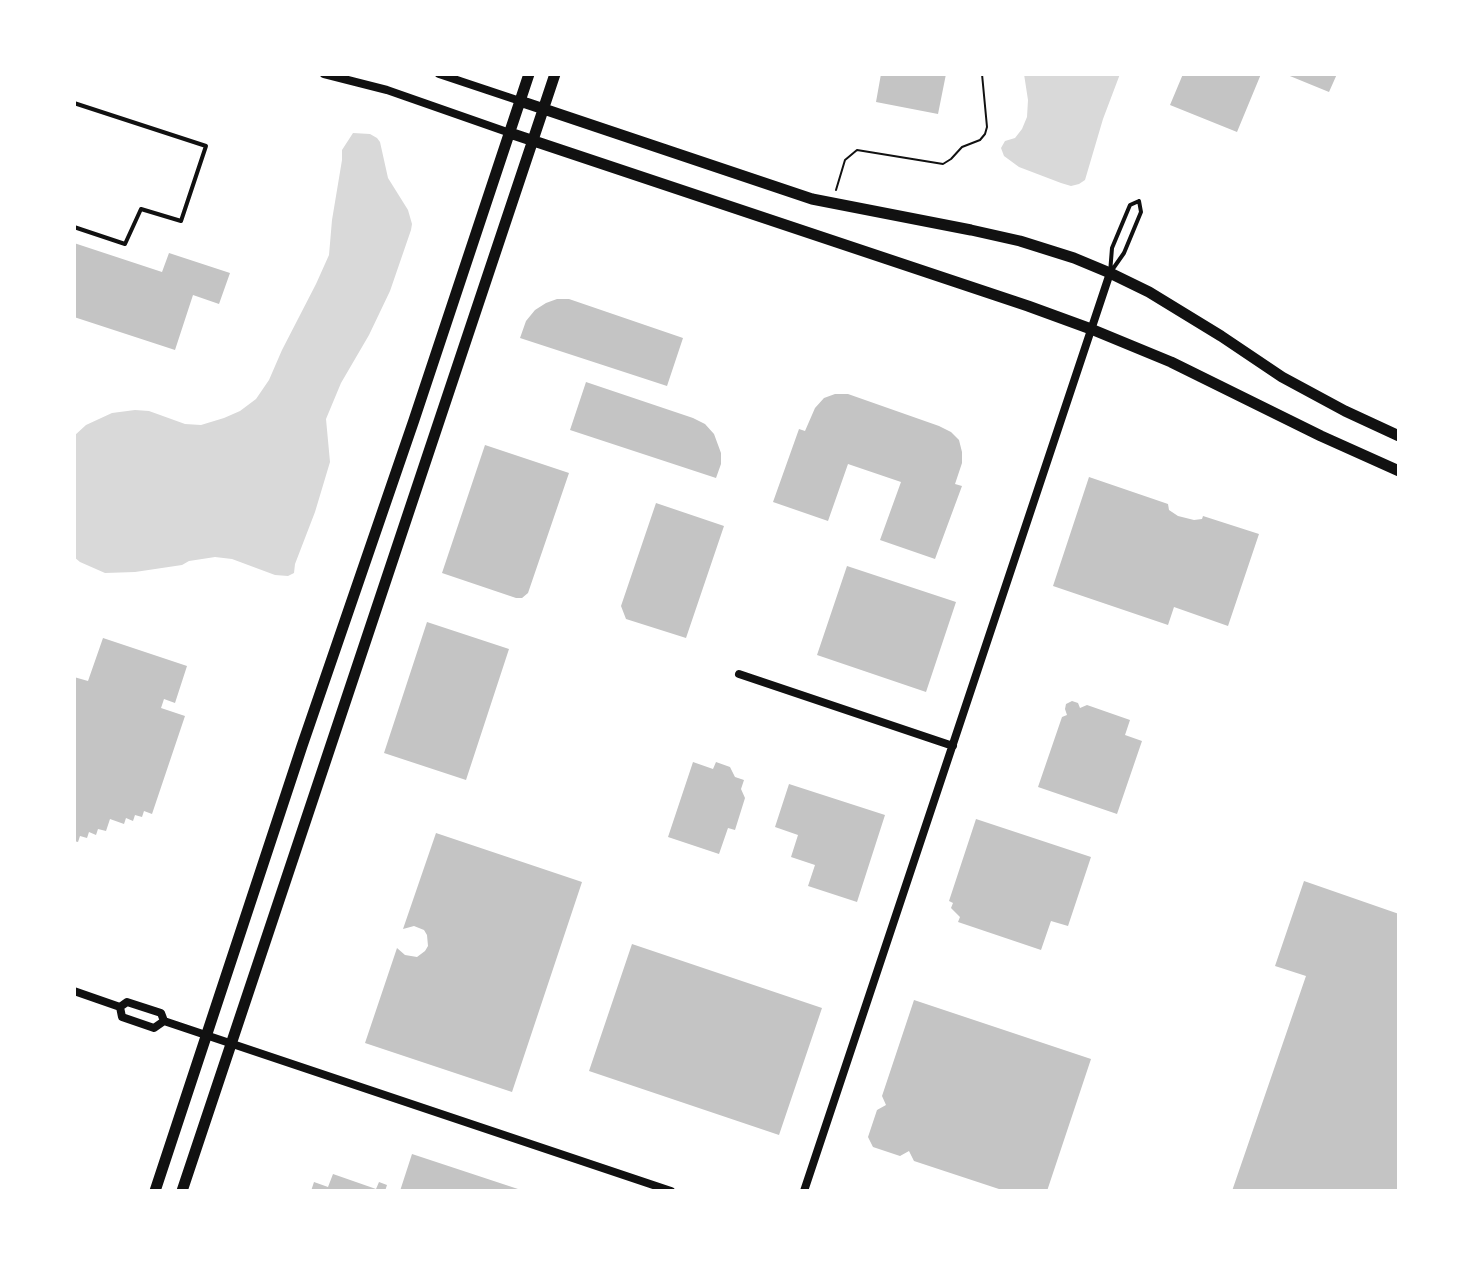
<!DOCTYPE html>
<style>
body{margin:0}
#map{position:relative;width:1473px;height:1265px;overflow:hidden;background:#fff;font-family:"Fira Sans Condensed",sans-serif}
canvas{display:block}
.frame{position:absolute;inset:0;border:76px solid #fff;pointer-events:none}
</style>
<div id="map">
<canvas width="1473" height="1265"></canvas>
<div class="frame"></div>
</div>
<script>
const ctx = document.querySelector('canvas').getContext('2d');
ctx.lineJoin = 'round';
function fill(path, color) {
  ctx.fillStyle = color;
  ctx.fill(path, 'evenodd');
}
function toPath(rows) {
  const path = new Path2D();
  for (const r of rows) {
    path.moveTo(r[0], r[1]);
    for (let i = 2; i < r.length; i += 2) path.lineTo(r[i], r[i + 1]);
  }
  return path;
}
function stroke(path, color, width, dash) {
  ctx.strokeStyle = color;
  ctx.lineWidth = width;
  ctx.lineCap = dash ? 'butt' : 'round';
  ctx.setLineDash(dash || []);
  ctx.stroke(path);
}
fill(toPath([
 [1024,74,1120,74,1103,119,1085,180,1079,184,1071,186,1061,183,1019,167,1004,156,1001,148,1005,141,1015,138,1022,129,1027,117,1028,100],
 [353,133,370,134,377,138,380,142,388,178,408,210,412,224,411,230,390,291,369,335,341,383,326,419,330,462,315,512,295,564,294,573,288,576,275,575,232,559,215,557,189,561,182,565,135,572,105,573,80,562,74,557,74,436,86,425,112,413,135,410,149,411,185,424,201,425,224,418,240,411,256,399,269,380,282,350,316,284,329,255,332,220,342,160,342,150]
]), '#d9d9d9');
fill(toPath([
 [881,74,946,74,938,114,876,102],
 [1183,74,1261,74,1237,132,1170,105],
 [1285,74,1337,74,1329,92],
 [74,243,162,272,169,253,230,273,219,304,193,295,175,350,74,317],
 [557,299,569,299,683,338,667,386,520,338,526,321,535,310,546,303],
 [586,382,693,418,705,424,714,434,721,453,721,464,716,478,570,430],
 [835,394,848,394,939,426,951,432,959,440,962,452,962,463,955,484,962,486,935,559,880,540,901,482,848,464,828,521,773,502,799,429,805,431,815,408,824,398],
 [485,445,569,473,528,593,522,598,516,598,442,573],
 [1089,477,1168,504,1169,510,1178,516,1194,520,1202,519,1203,516,1259,534,1228,626,1174,607,1168,625,1053,586],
 [656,503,724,526,686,638,626,619,621,606],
 [847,566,956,602,926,692,817,655],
 [427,622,509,649,466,780,384,753],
 [103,638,187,666,175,703,164,699,161,708,185,716,152,814,144,811,142,817,135,815,133,821,126,818,124,824,110,819,106,831,98,829,96,835,89,832,87,838,80,836,78,842,74,841,74,677,88,681],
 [1072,701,1078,703,1080,708,1087,705,1130,720,1125,735,1142,741,1117,814,1038,787,1062,717,1067,715,1065,709,1066,704],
 [693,762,713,769,716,762,730,767,735,777,744,780,741,789,745,798,735,830,728,828,719,854,668,837],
 [789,784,885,815,857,902,808,886,815,865,791,857,798,835,775,827],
 [976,819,1091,857,1068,926,1051,921,1041,950,958,922,960,917,951,908,953,903,949,901],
 [436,833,582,882,512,1092,365,1043,397,948,405,955,417,957,425,951,428,946,427,935,424,930,414,926,403,929],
 [1304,881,1399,914,1399,1191,1232,1191,1306,976,1275,966],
 [632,944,822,1008,779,1135,589,1071],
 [914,1000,1091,1059,1047,1191,1005,1191,914,1161,909,1151,900,1156,873,1147,868,1137,877,1110,886,1105,882,1096],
 [412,1154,521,1190,521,1191,400,1191],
 [333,1174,376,1189,379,1182,387,1185,385,1191,311,1191,314,1182,328,1187]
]), '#c4c4c4');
stroke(toPath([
 [836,190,845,160,857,150,943,164,951,159,962,147,980,140,985,134,987,127,982,74]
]), '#111', 2);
stroke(toPath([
 [74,103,206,146,181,221,141,209,125,244,74,227],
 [1139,201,1141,212,1124,253,1110,273,1112,248,1130,205,1139,201]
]), '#111', 4);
stroke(toPath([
 [324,74,387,90,510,133],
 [439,74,520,101],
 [739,674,953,746],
 [74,991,120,1007,127,1002,161,1013,164,1021,671,1191],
 [120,1007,122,1017,154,1028,164,1021],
 [804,1191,1110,273]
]), '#111', 8);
stroke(toPath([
 [520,101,812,199,971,230,1020,241,1074,258,1110,273,1149,292,1221,336,1282,377,1345,411,1399,436],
 [510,133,1028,306,1091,329,1171,362,1321,436,1399,471],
 [155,1191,302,746,414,420,529,74],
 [182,1191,555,74]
]), '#111', 11);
</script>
